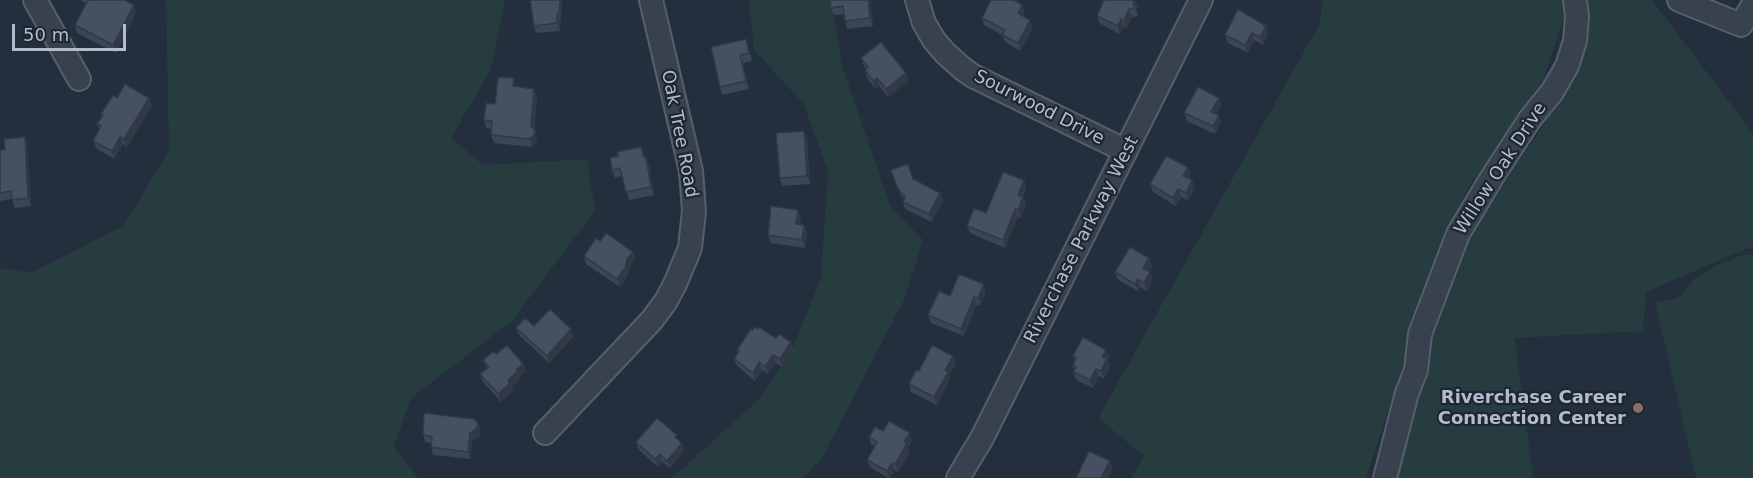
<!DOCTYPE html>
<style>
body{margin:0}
#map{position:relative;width:1753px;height:478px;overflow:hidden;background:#242f3e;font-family:"DejaVu Sans",sans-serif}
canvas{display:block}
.scale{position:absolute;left:12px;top:24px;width:114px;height:27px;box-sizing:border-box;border:3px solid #b4bcc9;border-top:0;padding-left:8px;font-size:18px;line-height:21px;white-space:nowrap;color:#b4bcc9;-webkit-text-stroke:4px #1d2633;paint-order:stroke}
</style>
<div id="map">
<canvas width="1753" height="478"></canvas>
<div class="scale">50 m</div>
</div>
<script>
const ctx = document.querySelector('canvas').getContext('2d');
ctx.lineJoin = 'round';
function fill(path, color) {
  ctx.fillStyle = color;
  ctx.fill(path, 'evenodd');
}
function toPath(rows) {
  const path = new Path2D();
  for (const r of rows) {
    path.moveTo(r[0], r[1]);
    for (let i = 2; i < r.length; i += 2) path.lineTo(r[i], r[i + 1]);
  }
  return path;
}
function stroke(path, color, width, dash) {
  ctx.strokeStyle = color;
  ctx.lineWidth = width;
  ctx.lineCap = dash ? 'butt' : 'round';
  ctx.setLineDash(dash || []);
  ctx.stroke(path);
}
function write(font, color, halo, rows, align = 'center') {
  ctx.font = font + ' "DejaVu Sans",sans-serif';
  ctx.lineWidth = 4.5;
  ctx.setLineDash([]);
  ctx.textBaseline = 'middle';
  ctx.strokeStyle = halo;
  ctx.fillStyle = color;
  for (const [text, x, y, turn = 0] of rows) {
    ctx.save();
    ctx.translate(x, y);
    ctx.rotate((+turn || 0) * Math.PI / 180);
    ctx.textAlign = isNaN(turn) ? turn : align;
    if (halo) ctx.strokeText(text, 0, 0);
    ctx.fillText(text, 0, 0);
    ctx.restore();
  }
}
fill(toPath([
 [166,0,505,0,491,69,451,138,483,165,587,159,595,211,511,322,411,398,394,447,418,478,0,478,0,268,31,273,123,226,169,150],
 [749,0,831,0,842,65,890,206,923,240,904,300,823,456,804,478,672,478,758,400,792,350,821,278,828,172,804,104,754,50],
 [1323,0,1562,0,1563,20,1542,83,1466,191,1408,351,1366,478,1131,478,1144,456,1098,418,1320,23],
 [1588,0,1652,0,1753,133,1753,246,1646,292,1643,331,1515,338,1533,478,1390,478,1432,327,1469,237,1575,77,1588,23],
 [1743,255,1753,255,1753,478,1696,478,1655,302,1677,299,1695,279,1717,265]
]), '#263c3f');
const minor = toPath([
 [35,0,79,79],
 [917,0,924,23,934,40,945,53,963,69,973,76,1126,151],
 [1679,0,1741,25,1753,5],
 [545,433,652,320,666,301,675,284,690,248,694,211,691,171,651,0],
 [958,478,982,438,1201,0],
 [1385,478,1407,393,1416,370,1420,334,1458,234,1491,179,1530,119,1552,92,1567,66,1575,41,1577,17,1575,0]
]);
stroke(minor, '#565f6c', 26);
stroke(minor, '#38414e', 22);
fill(toPath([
 [80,0,124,0,136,13,116,53,77,33,75,25,86,3],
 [530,0,562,0,562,6,561,22,560,22,560,31,536,33,534,26],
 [830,0,870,0,873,26,847,29,845,21,844,14,834,15,831,8],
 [1016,0,1015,1,1025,12,1023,16,1033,28,1020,51,1005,42,1002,35,984,25,982,18],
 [1104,0,1135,0,1138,6,1136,10,1138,16,1132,17,1127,28,1124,26,1120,34,1099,23,1097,16],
 [1266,26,1268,33,1263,45,1254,40,1248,53,1228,43,1225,35],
 [711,47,748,47,752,61,743,63,749,89,722,95,720,87],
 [861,58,909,81,888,97,879,86,876,89,867,78,865,70,866,69,864,66],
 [517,86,517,87,534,89,537,97,534,130,537,138,536,143,532,147,494,143,491,135,492,129,486,128,484,120,495,104],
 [117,98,152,106,127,147,123,144,114,159,96,148,93,141,99,129,97,124,102,117,101,114],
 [1219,98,1221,106,1217,114,1219,115,1221,123,1215,134,1187,121,1184,113],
 [804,131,807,139,810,184,782,186,780,178],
 [25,137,27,145,31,206,15,208,12,199,0,201,0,150,5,149],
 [644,155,649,165,654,195,629,200,622,176,615,178,612,170],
 [1188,167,1190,175,1189,179,1192,180,1195,188,1188,200,1181,197,1176,206,1153,192,1150,184],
 [891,170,940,193,943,200,932,222,905,209,903,202,904,199,900,194],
 [1024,180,1026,188,1023,197,1026,205,1020,218,1018,217,1005,248,970,233,967,226,986,213],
 [801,217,800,224,807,232,805,248,771,243,768,235],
 [600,241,633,252,635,259,630,267,627,276,620,287,586,264,584,256],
 [1149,258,1152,266,1149,272,1150,272,1153,280,1147,291,1140,287,1138,291,1118,280,1115,272],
 [986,291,980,306,977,304,964,336,931,323,928,315,950,296],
 [534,326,574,336,549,363,519,335,516,328],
 [737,350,794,350,782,367,776,363,768,374,762,370,755,381,737,366,734,359,738,353],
 [496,354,523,364,526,371,519,377,520,379,512,387,513,391,501,402,483,382,480,374,487,369,483,360],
 [1073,356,1109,357,1108,360,1110,367,1104,379,1099,376,1093,388,1076,380,1073,372,1074,370,1073,366,1075,362],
 [956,363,949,375,950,379,937,405,911,392,909,384,919,371],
 [478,423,481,431,480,436,472,441,470,459,433,455,431,447,431,443,425,442,423,434],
 [883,431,912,441,908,448,910,452,898,472,895,470,890,478,888,478,870,467,867,460,875,446,871,444,869,437],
 [679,441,682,443,684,451,670,468,662,462,658,467,639,450,636,442]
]), '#3b4654');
fill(toPath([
 [560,0,562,0,562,6,561,22,559,14],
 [868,0,870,0,873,26,870,18],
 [1134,0,1135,0,1138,6,1136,10,1133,3],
 [134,5,136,13,116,53,113,45],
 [1022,5,1025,12,1020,21,1018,13],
 [1129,9,1132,17,1127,28,1124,20],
 [557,14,560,22,560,31,557,23],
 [1121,19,1124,26,1120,34,1118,26],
 [1030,20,1033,28,1020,51,1018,43],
 [1266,26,1268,33,1263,45,1260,37],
 [1252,33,1254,40,1248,53,1245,45],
 [740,55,743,63,749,89,746,81],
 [906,73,909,81,888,97,886,89],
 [877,78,879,86,876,89,873,81],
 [534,89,537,97,533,134,531,126],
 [149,98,152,106,127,147,124,139],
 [1219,98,1221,106,1214,119,1211,112],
 [1219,115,1221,123,1215,134,1213,126],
 [535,130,537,138,536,143,532,147,530,139],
 [804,131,807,139,810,184,807,176],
 [25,137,27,145,31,206,28,198],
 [120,137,123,144,114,159,112,151],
 [646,157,649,165,654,195,651,187],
 [1188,167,1190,175,1186,183,1183,176],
 [1024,180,1026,188,1020,202,1018,195],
 [1192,180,1195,188,1188,200,1186,193],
 [1178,189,1181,197,1176,206,1173,198],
 [940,193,943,200,932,222,929,214],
 [1023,197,1026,205,1020,218,1018,210],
 [1015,209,1018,217,1005,248,1003,240],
 [798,210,801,217,799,231,796,224],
 [804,225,807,232,805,248,802,240],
 [633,252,635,259,630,267,627,276,620,287,617,279,627,259],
 [1149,258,1152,266,1146,276,1143,268],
 [1150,272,1153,280,1147,291,1144,283],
 [1138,279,1140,287,1138,291,1135,284],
 [984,284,986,291,980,306,978,298],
 [974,297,977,304,964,336,961,329],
 [571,329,574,336,549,363,547,356],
 [791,342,794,350,782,367,780,359],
 [1106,350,1109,357,1108,360,1110,367,1104,379,1101,371,1102,357],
 [773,355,776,363,768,374,765,367],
 [953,356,956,363,949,375,950,379,937,405,934,397,945,370],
 [759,362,762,370,755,381,753,373],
 [523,364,526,371,519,377,520,379,512,387,513,391,501,402,498,394,516,370],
 [1096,369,1099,376,1093,388,1090,380],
 [478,423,481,431,480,436,472,441,470,459,468,452,470,433],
 [910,433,912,441,908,448,910,452,898,472,895,464,904,442],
 [682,443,684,451,670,468,667,461],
 [660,454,662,462,658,467,655,459],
 [1110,461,1113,469,1108,478,1101,478],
 [892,463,895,470,890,478,889,478,887,471]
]), '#303945');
const building = toPath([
 [88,0,124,0,134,5,113,45,75,25,88,0],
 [530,0,560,0,559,14,557,14,557,23,534,26,530,0],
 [830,0,868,0,870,18,845,21,843,6,831,8,830,0],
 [991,0,1014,0,1022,5,1018,13,1030,20,1018,43,1002,35,1005,30,982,18,991,0],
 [1104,0,1134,0,1133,3,1135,8,1129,9,1124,20,1121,19,1118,26,1097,16,1104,0],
 [1238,9,1266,26,1260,37,1252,33,1245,45,1225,35,1238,9],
 [746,39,749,53,740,55,746,81,720,87,711,47,746,39],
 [881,42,906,73,886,89,877,78,873,81,865,70,868,67,861,58,881,42],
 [498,77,514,78,513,86,534,89,531,126,535,130,534,135,530,139,491,135,492,121,484,120,486,103,495,104,498,77],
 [125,84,149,98,124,139,120,137,112,151,93,141,101,126,97,124,103,115,101,114,113,95,117,98,125,84],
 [1198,87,1219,98,1211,112,1219,115,1213,126,1184,113,1198,87],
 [804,131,807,176,780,178,776,133,804,131],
 [25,137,28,198,12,200,11,191,0,193,0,150,5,149,4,139,25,137],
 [641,147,644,158,646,157,651,187,626,192,620,168,612,170,610,158,618,156,617,152,641,147],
 [1166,156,1188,167,1183,176,1192,180,1186,193,1178,189,1173,198,1150,184,1166,156],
 [908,164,913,179,940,193,929,214,903,202,905,197,897,187,891,170,908,164],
 [1003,172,1024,180,1018,195,1023,197,1018,210,1015,209,1003,240,967,226,974,208,986,213,1003,172],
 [771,206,798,210,796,224,804,225,802,240,768,235,771,206],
 [606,233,633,252,627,259,625,268,617,279,584,256,596,238,600,241,606,233],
 [1130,247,1149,258,1143,268,1150,272,1144,283,1138,279,1135,284,1115,272,1130,247],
 [959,274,984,284,978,298,974,297,961,329,928,315,939,291,950,296,959,274],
 [550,309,571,329,547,356,516,328,525,318,534,326,550,309],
 [755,327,758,329,759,327,776,338,779,334,791,342,780,359,773,355,765,367,759,362,753,373,734,359,739,351,737,350,751,329,753,330,755,327],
 [1083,337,1106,350,1102,357,1107,359,1101,371,1096,369,1090,380,1073,372,1076,367,1073,366,1076,358,1073,356,1083,337],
 [507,345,523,364,516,370,517,372,508,380,510,383,498,394,480,374,489,367,483,360,494,351,496,354,507,345],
 [932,345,953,356,945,370,948,372,934,397,909,384,916,370,919,371,932,345],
 [424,413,474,419,478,423,477,428,470,433,468,452,431,447,432,437,423,434,424,413],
 [657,418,677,435,675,437,682,443,667,461,660,454,655,459,636,442,657,418],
 [889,421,910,433,904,442,907,444,895,464,892,463,887,471,867,460,877,442,869,437,875,427,883,431,889,421],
 [1089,451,1110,461,1101,478,1076,478,1089,451]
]);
fill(building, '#455162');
stroke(building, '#303945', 1.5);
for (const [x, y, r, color] of [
 [1638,408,6,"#8d6e63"]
]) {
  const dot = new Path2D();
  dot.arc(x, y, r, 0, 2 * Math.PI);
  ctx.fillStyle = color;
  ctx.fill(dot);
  stroke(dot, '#1d2633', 2);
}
write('18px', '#b4bcc9', '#1d2633', [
 ["Sourwood Drive",1039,108,27],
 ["Oak Tree Road",679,134,79],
 ["Willow Oak Drive",1501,169,-57],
 ["Riverchase Parkway West",1082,240,-63]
]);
write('bold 18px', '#b4bcc9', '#1d2633', [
 ["Riverchase Career",1626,398],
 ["Connection Center",1626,419]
], 'right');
</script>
